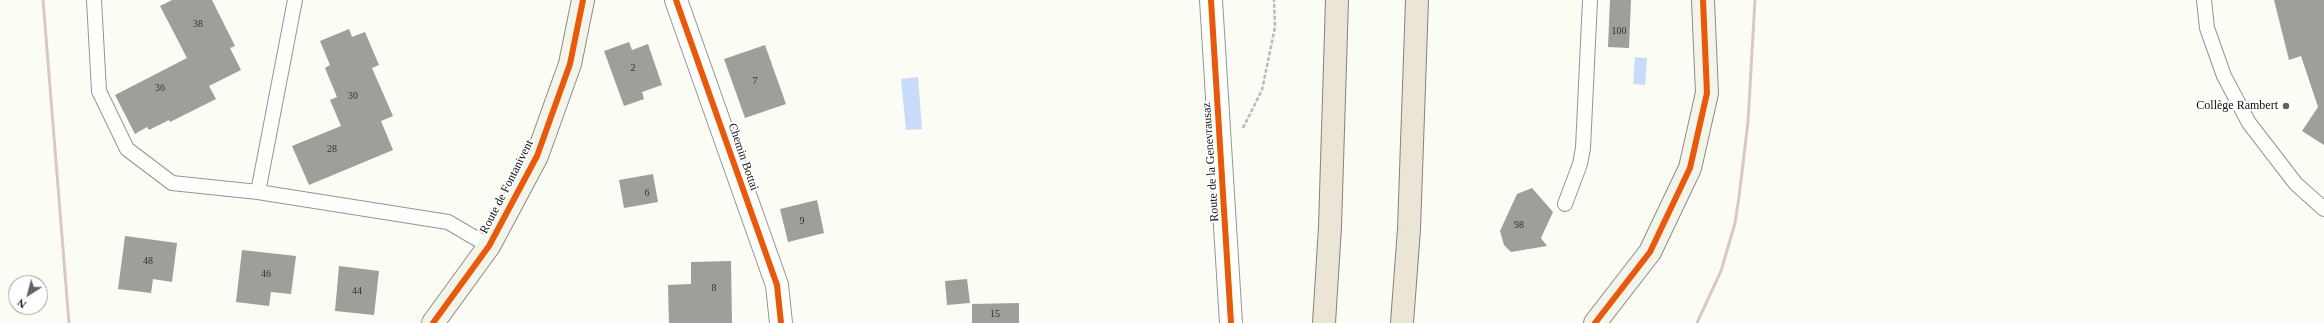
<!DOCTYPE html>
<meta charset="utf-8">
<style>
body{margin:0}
#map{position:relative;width:2324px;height:323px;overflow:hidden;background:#fbfcf4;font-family:"Times New Roman",serif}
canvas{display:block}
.north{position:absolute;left:8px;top:275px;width:40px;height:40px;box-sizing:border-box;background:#fff;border:1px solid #9f9f9f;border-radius:50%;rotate:216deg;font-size:11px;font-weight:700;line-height:16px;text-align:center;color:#0f0f0f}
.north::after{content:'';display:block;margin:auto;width:14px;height:18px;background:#62625f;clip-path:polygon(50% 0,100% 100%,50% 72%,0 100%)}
</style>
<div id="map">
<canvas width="2324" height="323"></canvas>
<div class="north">N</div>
</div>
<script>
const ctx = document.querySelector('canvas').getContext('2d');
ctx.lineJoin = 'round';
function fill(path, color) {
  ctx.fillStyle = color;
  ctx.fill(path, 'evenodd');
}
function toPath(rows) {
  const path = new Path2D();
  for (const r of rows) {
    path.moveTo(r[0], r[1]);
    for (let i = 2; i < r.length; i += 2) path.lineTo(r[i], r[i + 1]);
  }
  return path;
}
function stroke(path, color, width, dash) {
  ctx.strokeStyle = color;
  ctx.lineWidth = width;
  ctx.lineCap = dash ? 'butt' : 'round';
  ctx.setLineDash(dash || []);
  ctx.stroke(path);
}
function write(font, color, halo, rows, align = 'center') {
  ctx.font = font + ' "Times New Roman",serif';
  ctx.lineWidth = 4;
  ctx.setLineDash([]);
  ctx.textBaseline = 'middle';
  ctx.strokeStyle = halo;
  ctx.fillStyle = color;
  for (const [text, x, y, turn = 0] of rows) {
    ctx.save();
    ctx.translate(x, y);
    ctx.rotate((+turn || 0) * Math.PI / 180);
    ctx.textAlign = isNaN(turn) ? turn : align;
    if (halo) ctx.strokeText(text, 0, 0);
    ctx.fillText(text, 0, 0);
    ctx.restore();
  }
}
fill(toPath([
 [1635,57,1647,58,1645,85,1633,84],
 [918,77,922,129,906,130,901,79]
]), '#c7dcf9');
fill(toPath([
 [172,0,212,0,235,46,230,48,241,70,209,86,216,99,170,122,169,120,149,130,147,127,135,134,115,95,187,58,160,6],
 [1610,0,1631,0,1629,48,1608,47],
 [2274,0,2324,0,2324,145,2302,131,2318,107,2301,56,2289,60],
 [349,29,352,37,365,32,379,65,372,68,393,116,381,121,393,150,309,185,292,146,341,126,330,100,337,97,325,68,330,65,320,41],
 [629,42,632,50,648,44,662,85,642,92,644,99,624,106,604,51],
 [765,45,786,104,745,118,724,59],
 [653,174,658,202,624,208,619,180],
 [1532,188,1553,212,1541,238,1547,246,1511,252,1504,245,1500,231,1517,194],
 [817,200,824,233,788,242,780,209],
 [125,236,177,243,172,282,153,279,151,293,118,289],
 [242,250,296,256,291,294,271,292,269,306,236,302],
 [731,261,732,323,669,323,668,285,691,284,691,262],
 [339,266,379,271,374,315,335,311],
 [967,279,970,303,947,305,945,281],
 [1019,303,1019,323,972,323,972,304]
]), '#9f9e99');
const lane = toPath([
 [94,0,99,91,127,149,172,183,258,192,448,222,489,246],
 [2204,0,2207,28,2224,76,2249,123,2296,184,2324,209],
 [258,192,295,0],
 [1565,204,1580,164,1583,148,1590,0]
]);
const street = toPath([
 [676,0,777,285,781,323],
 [1211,0,1231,323]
]);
const secondary = toPath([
 [433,323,489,246,537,156,570,64,583,0],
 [1595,323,1650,252,1690,168,1707,93,1703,0]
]);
const highway = toPath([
 [1324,323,1330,227,1337,0],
 [1402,323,1409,229,1417,0]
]);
stroke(lane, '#959692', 16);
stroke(street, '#959692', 24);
stroke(secondary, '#8c8c89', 24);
stroke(highway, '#83837f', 24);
stroke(toPath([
 [1243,128,1262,90,1275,27,1274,0]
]), '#b9b9b8', 2.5, [4, 2]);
stroke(lane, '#fefffd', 14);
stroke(street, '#fefffd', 22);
stroke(secondary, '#f4f5ea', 22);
stroke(highway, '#ebe5d5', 22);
stroke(toPath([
 [43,0,69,323],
 [1697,323,1721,271,1735,223,1739,197,1748,122,1755,0]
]), '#d9c8c3', 3);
stroke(toPath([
 [676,0,777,285,781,323],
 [1211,0,1231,323],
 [433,323,489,246,537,156,570,64,583,0],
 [1595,323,1650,252,1690,168,1707,93,1703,0]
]), '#e8590c', 6);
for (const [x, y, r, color] of [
 [2286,106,4,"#62625f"]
]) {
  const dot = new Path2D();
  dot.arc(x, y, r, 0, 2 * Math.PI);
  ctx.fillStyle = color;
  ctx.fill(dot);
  stroke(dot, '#fff', 1.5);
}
write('10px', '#333332', null, [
 ["38",198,24],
 ["100",1619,31],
 ["2",633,68],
 ["7",755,81],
 ["36",160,88],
 ["30",353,96],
 ["28",332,149],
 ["6",647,193],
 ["9",802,221],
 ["98",1519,225],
 ["48",148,261],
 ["46",266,274],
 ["8",714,288],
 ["44",357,291],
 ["15",995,314]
]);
write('12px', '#0f0f0f', '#fff', [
 ["Collège Rambert",2278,106]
], 'right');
write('12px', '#0f0f0f', '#fff', [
 ["Chemin Bottai",743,157,71],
 ["Route de la Genevrausaz",1211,162,-94],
 ["Route de Fontanivent",507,187,-63]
]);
</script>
